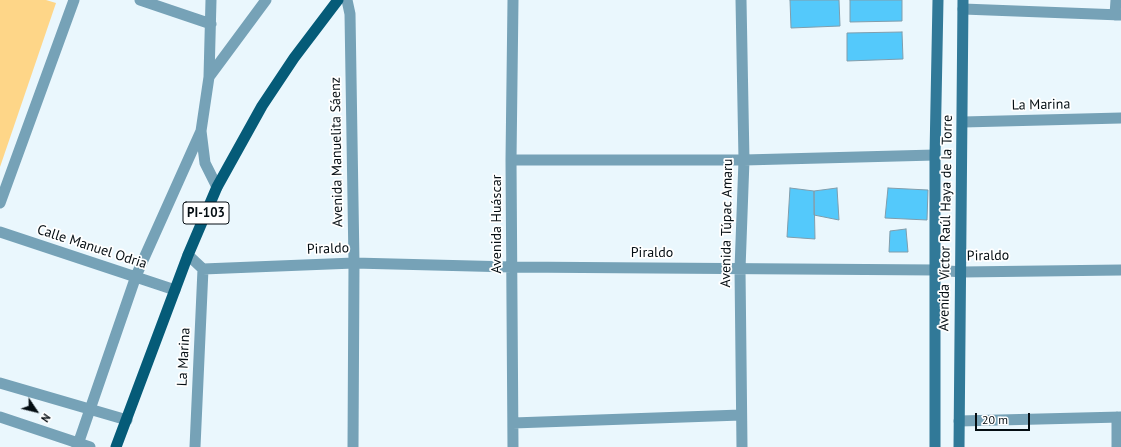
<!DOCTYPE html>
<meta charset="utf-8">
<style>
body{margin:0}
#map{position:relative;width:1121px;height:447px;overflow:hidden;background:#eaf7fd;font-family:"PT Sans",sans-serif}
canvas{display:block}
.north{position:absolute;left:16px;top:391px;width:40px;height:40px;-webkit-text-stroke:3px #fff;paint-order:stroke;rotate:125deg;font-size:11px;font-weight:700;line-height:16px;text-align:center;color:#040d12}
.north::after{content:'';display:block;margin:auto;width:14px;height:18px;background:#040d12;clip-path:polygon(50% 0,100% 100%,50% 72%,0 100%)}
.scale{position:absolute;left:975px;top:413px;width:55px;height:18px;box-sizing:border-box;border:2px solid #040d12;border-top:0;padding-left:5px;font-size:12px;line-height:14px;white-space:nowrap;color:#040d12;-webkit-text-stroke:3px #fff;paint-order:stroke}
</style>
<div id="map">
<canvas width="1121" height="447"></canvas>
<div class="north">N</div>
<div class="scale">20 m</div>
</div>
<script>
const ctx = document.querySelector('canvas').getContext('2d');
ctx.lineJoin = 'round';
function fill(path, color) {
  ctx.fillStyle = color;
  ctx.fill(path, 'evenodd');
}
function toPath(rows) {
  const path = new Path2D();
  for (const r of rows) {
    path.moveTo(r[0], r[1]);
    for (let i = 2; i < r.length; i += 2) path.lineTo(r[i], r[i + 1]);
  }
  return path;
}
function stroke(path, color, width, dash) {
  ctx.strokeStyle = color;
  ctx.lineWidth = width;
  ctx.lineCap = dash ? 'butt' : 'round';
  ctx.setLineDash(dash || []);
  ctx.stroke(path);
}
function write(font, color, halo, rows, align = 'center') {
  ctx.font = font + ' "PT Sans",sans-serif';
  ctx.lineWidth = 3.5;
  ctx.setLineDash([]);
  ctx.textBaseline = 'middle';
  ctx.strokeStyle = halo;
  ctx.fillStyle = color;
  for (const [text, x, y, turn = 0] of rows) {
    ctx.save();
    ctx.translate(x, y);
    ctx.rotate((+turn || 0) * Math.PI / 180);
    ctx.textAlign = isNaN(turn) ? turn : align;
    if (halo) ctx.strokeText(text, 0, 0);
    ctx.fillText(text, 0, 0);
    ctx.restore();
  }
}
fill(toPath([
 [0,0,46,0,56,3,0,167]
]), '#fed688');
const building = toPath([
 [790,0,839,0,840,26,791,28,790,0],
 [850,0,902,0,902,21,850,22,850,0],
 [902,32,903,59,847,61,847,33,902,32],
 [790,188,814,191,815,239,787,237,790,188],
 [837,188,839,220,814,215,814,191,837,188],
 [888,188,928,190,927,220,885,218,888,188],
 [906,229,908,252,889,252,890,231,906,229]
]);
fill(building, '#54c9fb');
stroke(building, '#809dac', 1);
stroke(toPath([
 [140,0,211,24],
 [211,0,209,77,201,131,205,163,217,187],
 [347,0,350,14,354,263,353,447],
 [741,0,744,160,740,269,742,447],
 [963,9,1121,15],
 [1115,15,1116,0],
 [209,77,266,0],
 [963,122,1121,118],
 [511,160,744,160,935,155],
 [0,203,74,0],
 [0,232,175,290],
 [188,255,203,269,354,263,512,267,936,270,962,272,1121,270],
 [959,421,1121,417],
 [513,423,741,415],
 [77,447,136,276,201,131],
 [195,447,203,269],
 [513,447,511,160,513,0],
 [1117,447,1117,417]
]), '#76a2b7', 11);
stroke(toPath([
 [0,383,127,420],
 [0,417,90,447]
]), '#76a2b7', 11);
stroke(toPath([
 [935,447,935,155,938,0],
 [959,447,963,0]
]), '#317998', 11);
stroke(toPath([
 [116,447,188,255,217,187,262,106,294,58,338,0]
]), '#055b78', 11);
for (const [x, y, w] of [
 [206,213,46]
]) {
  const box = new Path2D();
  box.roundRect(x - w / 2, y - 11, w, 22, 3);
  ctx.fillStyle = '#fff';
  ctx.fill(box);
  stroke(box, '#040d12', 1);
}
write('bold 13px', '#040d12', null, [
 ["PI-103",206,213]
]);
write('14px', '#040d12', '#fff', [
 ["La Marina",1041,105,-1],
 ["Avenida Manuelita Sáenz",337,152,-91],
 ["Avenida Túpac Amaru",727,223,-89],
 ["Avenida Víctor Raúl Haya de la Torre",946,223,-89],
 ["Avenida Huáscar",497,224,-90],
 ["Calle Manuel Odria",92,247,18],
 ["Piraldo",328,249,-2],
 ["Piraldo",652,253],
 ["Piraldo",988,256,-1],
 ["La Marina",184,357,-87]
]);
</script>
